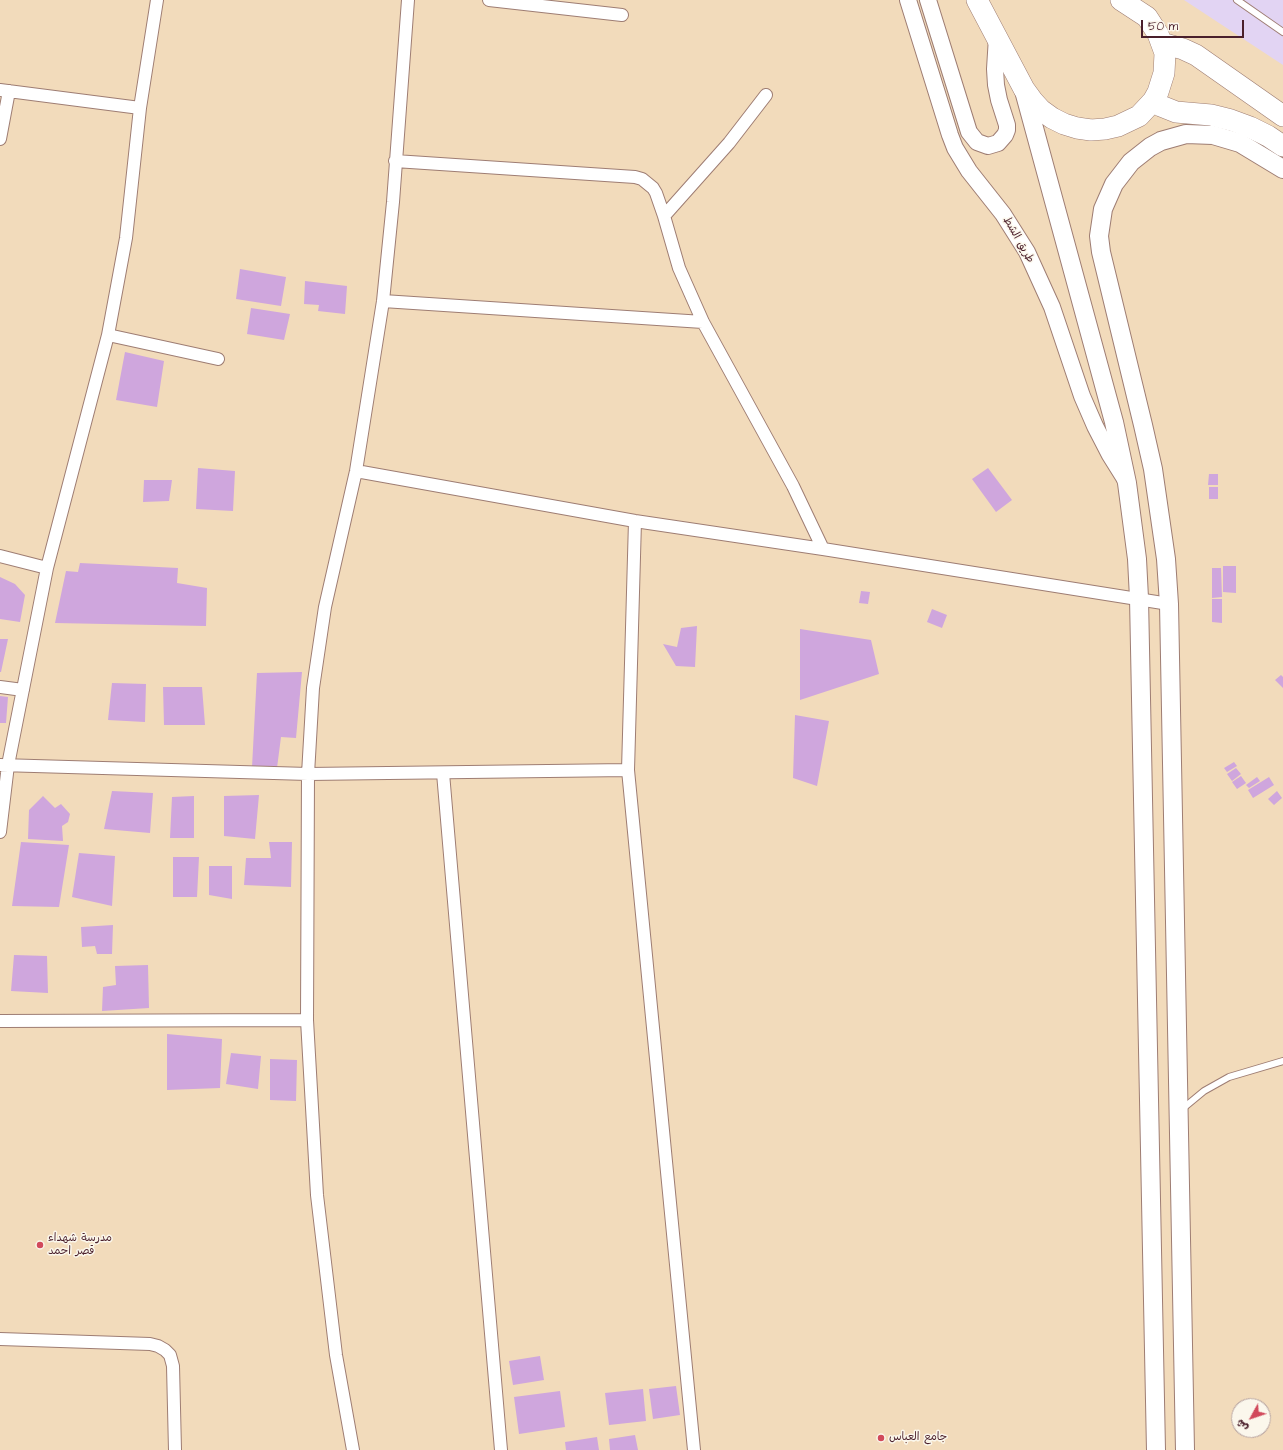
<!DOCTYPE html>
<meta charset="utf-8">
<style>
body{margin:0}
#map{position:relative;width:1283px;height:1450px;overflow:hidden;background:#f2dbbb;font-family:"Architects Daughter","Playpen Sans Arabic",sans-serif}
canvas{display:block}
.north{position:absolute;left:1231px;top:1398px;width:40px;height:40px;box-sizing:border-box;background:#fbf7ec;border:1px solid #b4a19f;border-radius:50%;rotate:230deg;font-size:11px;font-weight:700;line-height:16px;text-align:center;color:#4a1f2b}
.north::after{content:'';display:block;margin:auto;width:14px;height:18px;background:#d1495b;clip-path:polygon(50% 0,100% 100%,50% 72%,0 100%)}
.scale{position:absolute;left:1141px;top:20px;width:103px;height:18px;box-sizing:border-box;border:2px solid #4a1f2b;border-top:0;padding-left:5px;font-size:12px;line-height:14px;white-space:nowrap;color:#4a1f2b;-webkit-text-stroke:3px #fbf7ec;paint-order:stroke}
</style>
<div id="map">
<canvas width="1283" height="1450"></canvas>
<div class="north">ش</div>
<div class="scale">50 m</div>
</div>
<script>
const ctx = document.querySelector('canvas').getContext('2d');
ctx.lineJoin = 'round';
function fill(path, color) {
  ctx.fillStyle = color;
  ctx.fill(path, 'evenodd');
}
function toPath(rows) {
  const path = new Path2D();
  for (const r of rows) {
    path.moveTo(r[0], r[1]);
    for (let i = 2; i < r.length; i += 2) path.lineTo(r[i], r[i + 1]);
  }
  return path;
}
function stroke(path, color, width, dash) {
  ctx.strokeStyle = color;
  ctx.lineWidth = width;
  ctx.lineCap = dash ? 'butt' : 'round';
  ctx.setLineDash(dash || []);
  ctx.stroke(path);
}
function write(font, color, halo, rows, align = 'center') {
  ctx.font = font + ' "Architects Daughter","Playpen Sans Arabic",sans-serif';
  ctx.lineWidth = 3;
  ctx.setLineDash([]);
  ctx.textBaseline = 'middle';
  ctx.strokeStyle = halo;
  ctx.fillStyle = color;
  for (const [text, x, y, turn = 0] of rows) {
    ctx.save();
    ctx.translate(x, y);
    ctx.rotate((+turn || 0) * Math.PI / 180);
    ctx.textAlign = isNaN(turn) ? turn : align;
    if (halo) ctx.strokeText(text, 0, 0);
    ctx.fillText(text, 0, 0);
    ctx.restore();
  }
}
fill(toPath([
 [1184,0,1283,0,1283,65]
]), '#e2d4f3');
fill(toPath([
 [240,269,286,277,281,306,236,299],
 [305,281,347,286,345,314,318,311,319,305,304,304],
 [251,308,290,314,284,340,247,334],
 [125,352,164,361,157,407,116,400],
 [198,468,235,471,233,511,196,509],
 [988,468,1012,500,996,512,972,479],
 [1209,474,1218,474,1218,485,1208,485],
 [144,480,172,480,169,501,143,502],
 [1209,487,1218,487,1218,499,1209,499],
 [80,563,178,568,177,583,207,588,206,626,55,623,66,571,78,572],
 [1223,566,1236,566,1236,593,1223,592],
 [1212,568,1221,568,1222,597,1212,598],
 [0,577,15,584,25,595,20,622,0,619],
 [861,591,870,592,868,604,859,603],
 [1212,599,1222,599,1222,623,1212,622],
 [932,609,947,615,942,628,927,622],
 [697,626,695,667,676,666,663,644,677,647,681,628],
 [800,629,871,640,879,674,800,700],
 [0,639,8,639,1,672,0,672],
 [302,672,296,738,281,737,277,768,252,767,257,673],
 [1281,675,1283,677,1283,688,1275,680],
 [112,683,146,684,145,722,108,720],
 [163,687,202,687,205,725,164,725],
 [0,696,8,697,6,723,0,723],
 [795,715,829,721,817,786,793,778],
 [1234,762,1237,766,1227,772,1224,768],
 [1236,768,1241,774,1232,781,1227,774],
 [1241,776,1246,783,1237,789,1232,782],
 [1257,777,1260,781,1249,788,1246,785],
 [1269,777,1274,785,1253,798,1248,790],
 [112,791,153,793,150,833,104,829],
 [1277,791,1282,798,1274,805,1268,799],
 [259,795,255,839,224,836,224,796],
 [43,796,55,808,61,804,70,814,68,822,62,826,63,841,28,839,29,810],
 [194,796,194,838,170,838,172,797],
 [21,842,69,845,59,907,12,906],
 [269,842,292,842,291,887,244,885,246,858,271,858],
 [79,853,115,856,112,906,72,897],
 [173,857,199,857,197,897,173,897],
 [209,866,232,866,232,899,209,895],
 [113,925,112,954,97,954,95,946,82,947,81,927],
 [14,955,47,956,48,993,11,991],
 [148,965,149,1008,102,1011,103,987,116,985,115,966],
 [167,1034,222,1039,220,1088,167,1090],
 [231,1053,261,1056,258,1089,226,1084],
 [270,1059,297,1060,296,1101,270,1100],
 [540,1356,544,1380,513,1385,509,1361],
 [676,1386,680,1415,653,1419,649,1389],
 [643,1389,646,1421,609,1425,605,1393],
 [560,1391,565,1427,519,1434,514,1397],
 [635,1435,638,1450,610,1450,609,1439],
 [597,1437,599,1450,566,1450,565,1442]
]), '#cfa6dd');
const lane = toPath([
 [1237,0,1283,32],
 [1181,1110,1204,1091,1229,1077,1283,1061]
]);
const street = toPath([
 [489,0,622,15],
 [0,90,140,108],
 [766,95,729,143,664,216,679,268,703,322,793,486,823,549],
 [0,139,9,91],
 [395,161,635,177,642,179,653,188,656,193,664,216],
 [383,301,703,322],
 [108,335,218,359],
 [356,471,635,521,823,549,1169,604],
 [635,521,628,770,694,1450],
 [0,556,47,568],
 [0,687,23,690],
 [0,765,308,774,628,770],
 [443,773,501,1450],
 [0,832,8,765,47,568,108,335,126,238,140,108,157,0],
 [0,1021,307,1020],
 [0,1339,150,1344,158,1346,165,1350,170,1355,173,1366,175,1450],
 [353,1450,336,1355,317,1195,307,1020,308,774,313,688,325,607,356,471,383,301,393,202,408,0]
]);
const secondary = toPath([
 [908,0,950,135,955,148,969,171,1003,214,1027,252,1052,307,1082,396,1095,426,1110,455,1125,479],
 [928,0,969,132,977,142,988,146,998,143,1005,135,1007,130,1007,125,999,100,996,85,995,69,997,37]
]);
const primary = toPath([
 [1024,91,1114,422,1127,483,1137,559,1139,598,1156,1450],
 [1185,1450,1169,604,1166,559,1153,469,1143,425,1101,252,1099,236,1103,209,1114,184,1131,162,1150,147,1161,141,1186,134,1213,135,1240,143,1283,169]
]);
const highway = toPath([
 [977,0,1024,89,1032,100,1041,110,1052,118,1064,124,1077,128,1091,130,1105,129,1118,126,1139,116,1153,101,1158,92,1164,73,1165,53,1158,34,1147,17,1121,0],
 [1162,43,1183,49,1196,55,1283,116],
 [1153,101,1161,106,1176,112,1211,115,1231,120,1250,127,1268,136,1283,146]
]);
stroke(lane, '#9e7d73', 8);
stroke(street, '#9e7d73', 14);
stroke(secondary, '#9e7d73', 18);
stroke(primary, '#9e7d73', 20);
stroke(highway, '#9e7d73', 22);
stroke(lane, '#fff', 6);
stroke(street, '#fff', 12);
stroke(secondary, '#fff', 16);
stroke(primary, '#fff', 18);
stroke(highway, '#fff', 21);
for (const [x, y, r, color] of [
 [40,1245,4,"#d1495b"],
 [881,1438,4,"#d1495b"]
]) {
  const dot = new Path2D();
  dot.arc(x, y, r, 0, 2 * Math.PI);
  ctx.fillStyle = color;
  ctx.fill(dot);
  stroke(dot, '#fbf7ec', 1.5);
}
write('11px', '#4a1f2b', '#fbf7ec', [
 ["طريق الشط",1018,240,60]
]);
write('11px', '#4a1f2b', '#fbf7ec', [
 ["مدرسة شهداء",48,1239],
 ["قصر احمد",48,1252],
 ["جامع العباس",889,1438]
], 'left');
</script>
